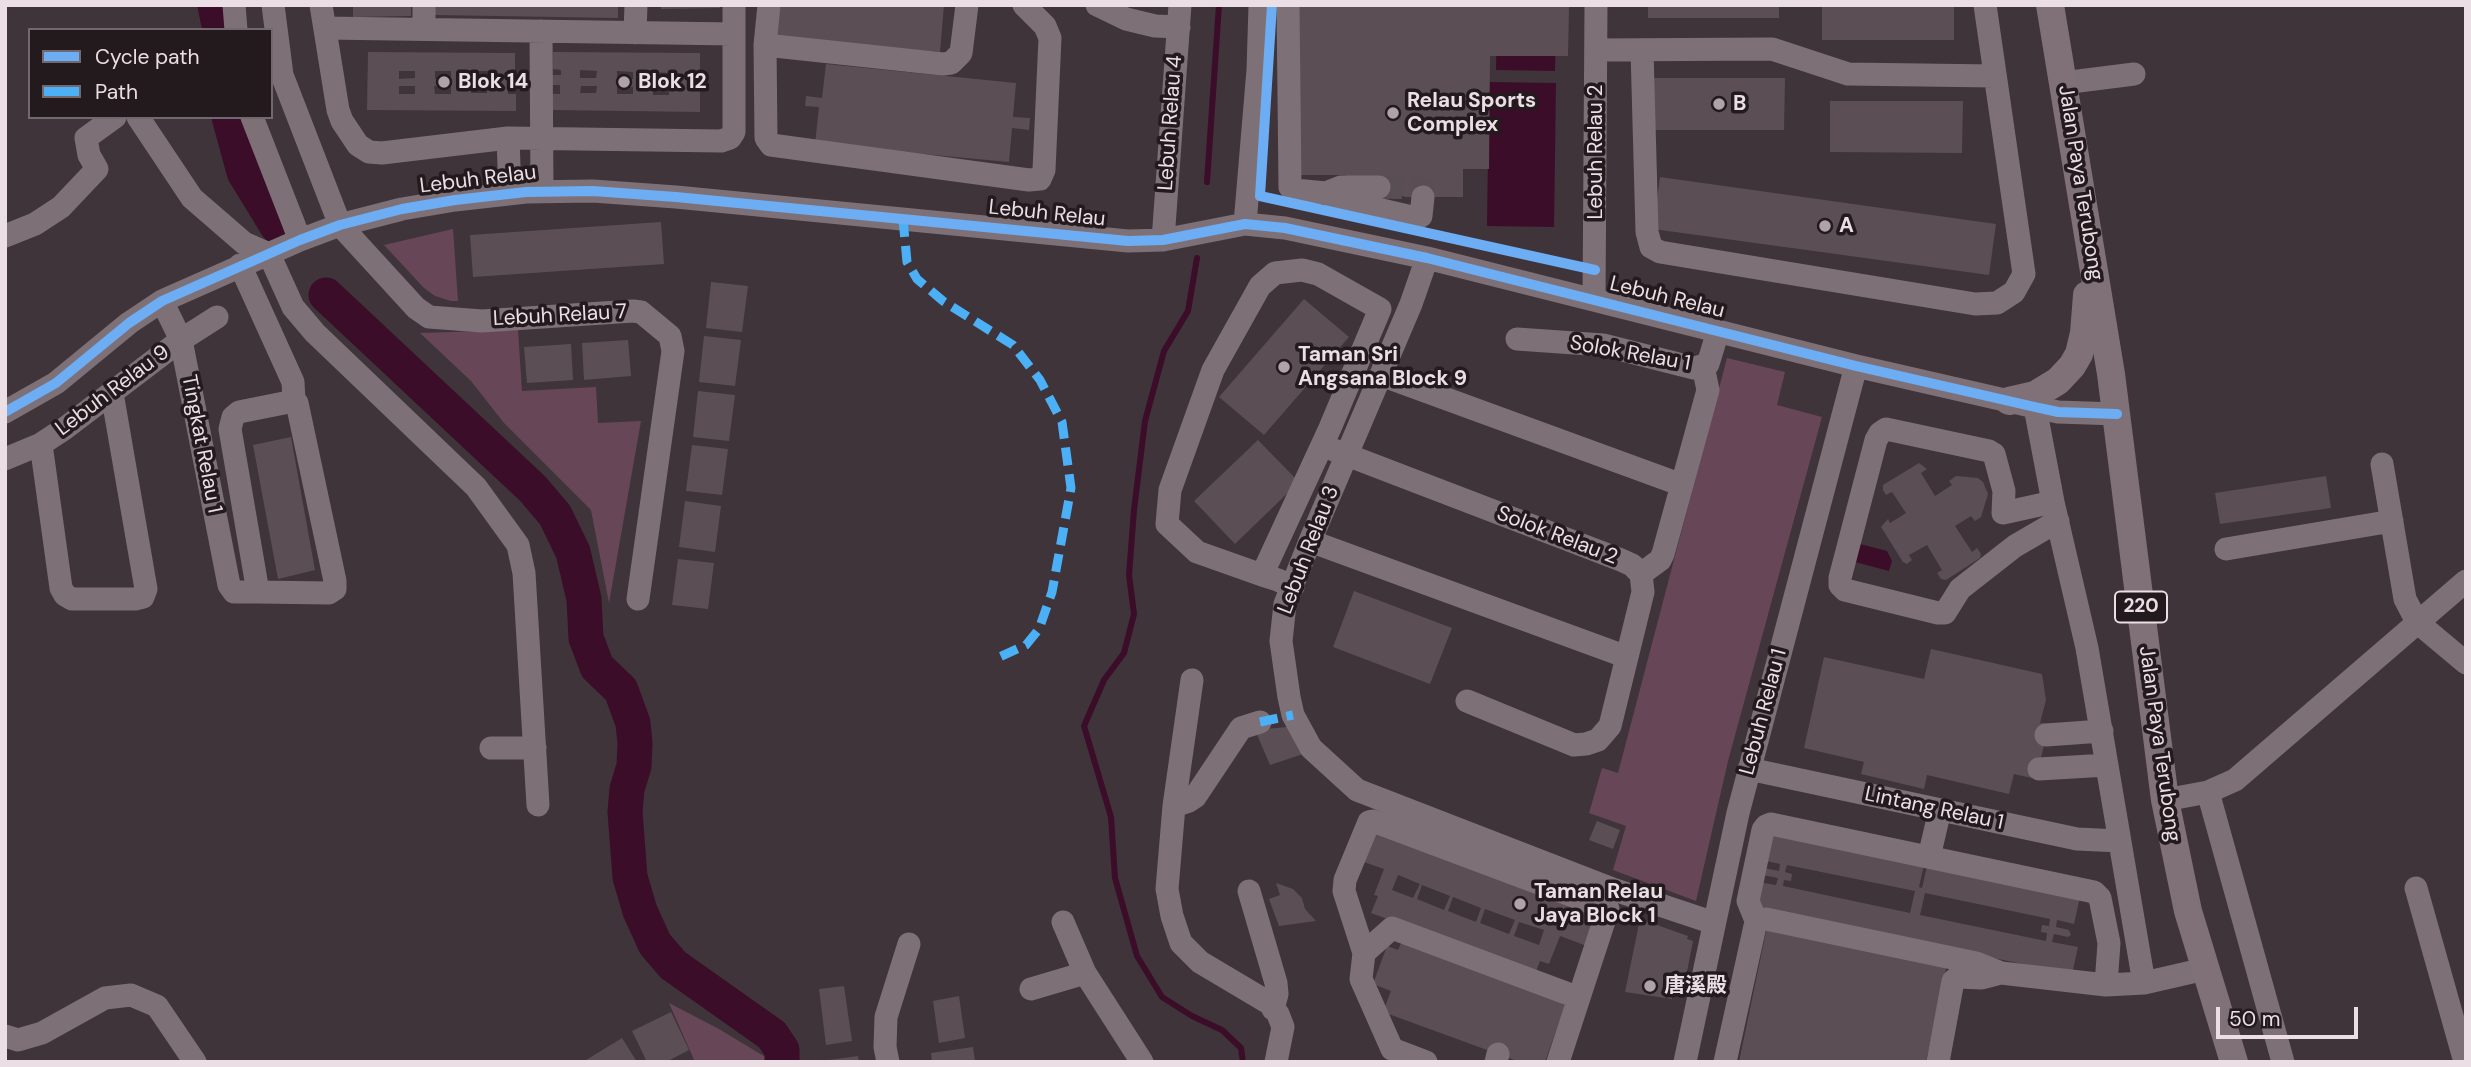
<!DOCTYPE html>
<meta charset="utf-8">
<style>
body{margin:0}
#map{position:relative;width:2471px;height:1067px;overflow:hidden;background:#3f3439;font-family:"DM Sans",sans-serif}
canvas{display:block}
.frame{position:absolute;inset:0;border:7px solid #ebdee4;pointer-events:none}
.legend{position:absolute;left:28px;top:28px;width:245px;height:91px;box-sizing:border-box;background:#231a1e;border:2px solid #73686d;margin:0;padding:9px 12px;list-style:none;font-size:21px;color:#ebdee4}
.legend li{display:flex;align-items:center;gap:14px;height:35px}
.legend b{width:35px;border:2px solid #73686d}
.scale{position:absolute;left:2216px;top:1007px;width:142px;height:32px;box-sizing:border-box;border:4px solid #ebdee4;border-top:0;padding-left:9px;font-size:21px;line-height:24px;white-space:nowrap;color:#ebdee4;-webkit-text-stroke:5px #231a1e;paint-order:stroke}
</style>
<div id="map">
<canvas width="2471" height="1067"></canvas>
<div class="frame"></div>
<ul class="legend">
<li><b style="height:9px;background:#6dadf4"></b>Cycle path</li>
<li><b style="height:9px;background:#4cb0f7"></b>Path</li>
</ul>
<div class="scale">50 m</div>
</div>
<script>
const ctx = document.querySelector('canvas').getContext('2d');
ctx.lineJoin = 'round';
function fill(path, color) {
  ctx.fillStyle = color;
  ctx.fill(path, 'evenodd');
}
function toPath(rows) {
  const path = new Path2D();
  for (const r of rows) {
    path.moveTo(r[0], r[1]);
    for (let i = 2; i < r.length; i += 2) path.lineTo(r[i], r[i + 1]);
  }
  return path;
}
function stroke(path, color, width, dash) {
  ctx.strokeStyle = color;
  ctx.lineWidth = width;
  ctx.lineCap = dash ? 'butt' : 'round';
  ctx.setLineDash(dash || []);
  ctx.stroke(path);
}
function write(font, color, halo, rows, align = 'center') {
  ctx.font = font + ' "DM Sans","Noto Sans SC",sans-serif';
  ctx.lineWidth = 7;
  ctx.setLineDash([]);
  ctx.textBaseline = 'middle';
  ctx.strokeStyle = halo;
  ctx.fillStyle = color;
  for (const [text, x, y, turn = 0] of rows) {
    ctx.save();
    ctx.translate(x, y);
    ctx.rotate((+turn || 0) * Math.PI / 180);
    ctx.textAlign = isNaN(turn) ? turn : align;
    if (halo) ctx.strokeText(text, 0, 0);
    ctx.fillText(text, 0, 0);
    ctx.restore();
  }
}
fill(toPath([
 [453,229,458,301,451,301,435,296,424,288,384,245],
 [518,330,522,391,596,387,598,423,641,421,609,603,591,510,504,423,471,381,420,333],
 [1727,358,1785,372,1777,405,1822,417,1728,761,1696,901,1613,870,1626,826,1589,813,1602,768,1618,773],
 [669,1003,719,1029,767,1058,767,1062,695,1062]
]), '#674757');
fill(toPath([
 [1497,17,1556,18,1555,71,1496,70],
 [1489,82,1556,83,1554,227,1487,226],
 [1860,544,1887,551,1892,561,1889,571,1855,562]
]), '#3b0d29');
stroke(toPath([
 [1207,182,1219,5],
 [1197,258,1188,311,1164,351,1145,421,1134,510,1129,575,1134,614,1124,653,1104,680,1084,726,1111,817,1115,878,1137,956,1162,997,1192,1016,1222,1030,1241,1048,1243,1062]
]), '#3b0d29', 6);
stroke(toPath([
 [215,5,220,30],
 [229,117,244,172,277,226],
 [326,295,533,489,555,515,573,552,584,599,586,638,597,667,621,690,633,723,635,743,634,766,627,789,625,812,630,877,640,911,655,944,673,965,772,1035,782,1050,782,1062]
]), '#3b0d29', 35);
fill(toPath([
 [353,5,411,5,411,16,353,17],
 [435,5,618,5,618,18,435,15],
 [661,5,720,5,720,8,661,9],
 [775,5,944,5,940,52,772,37],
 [1294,5,1569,6,1568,56,1490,56,1489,169,1463,169,1463,197,1405,197,1344,175,1297,175],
 [1648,5,1779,5,1779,18,1648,18],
 [1822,5,1954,5,1954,40,1822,40],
 [368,52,515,53,515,70,507,70,507,75,521,75,521,86,508,86,508,94,516,94,516,111,367,110],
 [399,71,415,71,415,78,399,79],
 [435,71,451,71,451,78,435,79],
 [472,71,488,71,488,78,472,78],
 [399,86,415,86,415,94,399,94],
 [434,86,451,86,451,94,435,94],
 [471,86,487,86,487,93,471,93],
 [553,52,700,53,700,112,552,110,552,94,560,94,560,85,547,85,547,75,561,75,561,70,553,69],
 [580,70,597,71,596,78,580,78],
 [617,71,633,72,633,79,617,79],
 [653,72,669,73,669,80,653,79],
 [581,86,597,86,596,93,580,93],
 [617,87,633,87,633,94,617,94],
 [653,87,669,88,669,95,653,95],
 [826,64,1016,83,1013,117,1030,118,1029,130,1012,128,1009,162,815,144,819,107,805,106,806,96,822,98],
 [1653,78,1785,78,1784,130,1652,130],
 [1830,101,1963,101,1962,153,1830,152],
 [1660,177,1996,224,1989,275,1653,229],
 [661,222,664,264,473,277,470,235],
 [711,282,748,286,742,332,706,328],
 [1304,299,1349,337,1264,435,1219,397],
 [704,336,741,340,735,386,699,382],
 [628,340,631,376,584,380,582,343],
 [571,344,573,380,527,383,524,347],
 [698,391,735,395,729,441,693,437],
 [291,437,315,570,278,579,253,445],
 [1258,440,1299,482,1235,544,1194,501],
 [692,445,728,449,722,495,686,491],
 [1919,463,1927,469,1921,473,1935,496,1952,485,1949,481,1956,476,1978,478,1983,482,1988,494,1981,517,1975,521,1971,516,1955,526,1972,552,1977,548,1981,554,1980,558,1946,580,1941,579,1937,573,1942,570,1927,545,1909,555,1912,560,1907,564,1903,562,1881,527,1888,519,1890,523,1906,513,1892,492,1886,495,1883,490,1883,485],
 [2326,476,2331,508,2220,524,2215,493],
 [685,501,721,506,715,552,679,547],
 [678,559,714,563,708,609,672,605],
 [1354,591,1452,628,1430,684,1333,647],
 [1931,649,2042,674,2046,700,2040,723,2049,724,2036,779,2014,774,2009,794,1927,775,1924,789,1861,774,1864,762,1804,748,1824,657,1924,679],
 [1287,727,1303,754,1270,765,1255,730],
 [1597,821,1620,830,1613,849,1589,840],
 [1372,830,1599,914,1587,946,1560,936,1549,964,1540,961,1535,974,1371,913,1378,896,1374,895,1384,869,1361,861],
 [1398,875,1420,884,1413,898,1392,890],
 [1422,885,1450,896,1444,910,1417,899],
 [1453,897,1481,908,1476,922,1448,911],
 [1485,909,1515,920,1509,934,1480,923],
 [1519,922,1544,930,1539,945,1514,936],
 [1768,834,1924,865,1919,887,1922,888,1927,866,2080,897,2074,924,2057,920,2056,927,2069,930,2071,935,2068,937,2054,934,2052,942,2078,947,2072,974,1753,909,1758,882,1776,885,1778,878,1762,875,1764,868,1779,871,1780,864,1762,860],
 [1787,865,1915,891,1910,913,1783,886,1784,880,1791,881,1792,874,1785,872],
 [1925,893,2050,919,2049,926,2042,925,2041,932,2047,933,2046,941,1920,915],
 [1276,883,1293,889,1302,898,1305,909,1316,921,1279,926,1269,899,1280,895],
 [1640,919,1688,936,1687,939,1693,941,1685,982,1675,981,1672,999,1625,992],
 [1767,927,1947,964,1926,1062,1739,1062],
 [1402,941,1567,1000,1545,1062,1520,1062,1383,1012,1391,991,1373,984,1387,946,1398,950],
 [844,986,852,1041,826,1045,819,989],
 [959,996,965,1038,939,1043,933,1001],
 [671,1012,689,1050,666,1062,647,1062,632,1031],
 [622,1038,637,1062,583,1062,604,1049],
 [973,1047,975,1062,932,1062,931,1053],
 [858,1056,859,1062,829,1062,829,1060]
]), '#5c4e55');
stroke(toPath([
 [1379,187,1417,188,1422,191,1423,197]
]), '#594e53', 23, [23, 11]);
stroke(toPath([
 [234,5,236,30],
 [273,5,282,75,340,225,416,308,429,317,482,321,633,311,641,312,670,336,673,351,638,599],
 [321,5,338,110,342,121,358,145,369,152,382,153,508,138,721,141,730,138,734,132,734,5],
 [424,5,424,29],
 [769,5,765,45,766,138,771,145,1029,180,1040,179,1044,170,1050,38,1045,26,1024,5],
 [1097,5,1126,19,1155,26,1179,27],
 [1288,5,1290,187,1294,190,1326,193,1339,200,1416,218,1421,216,1423,197],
 [325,28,734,34],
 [541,31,542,191],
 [635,33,636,5],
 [765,45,943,64,951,63,961,53,967,5],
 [1597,50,1772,49,1848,74,1995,76],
 [1642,50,1647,232,1651,247,1660,252,1975,304,1997,303,2014,292,2024,274,1985,5],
 [2063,83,2134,74],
 [138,117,192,198,244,243,269,254,293,307,315,333,476,487,518,545,524,573,538,805],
 [252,117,300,240],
 [508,138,510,194],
 [1326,193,1341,187,1379,187],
 [1245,224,1258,70,1260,5],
 [5,236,35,224,61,207,97,169,89,155,86,138,115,117],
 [1163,240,1180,5],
 [1427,258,1411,304,1310,541,1285,604,1281,641,1289,697,1293,715,1311,748,1357,790,1615,890,1714,923],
 [240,265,293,382,294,401,297,403,335,581,335,589,329,593,258,592,230,429,233,417,239,412,294,401],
 [1594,300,1596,5],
 [162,301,181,340,229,585,234,592,258,592],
 [1517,339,1603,345,1694,368,1708,364,1718,331],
 [1381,375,1682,485],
 [2035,407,2053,502,2087,648,2144,983],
 [5,412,56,383,129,323,162,301,300,240,340,225,402,209,455,200,526,192,593,191,676,197,1128,241,1163,240,1245,224,1285,228,1427,258,1856,366,2035,407,2058,412,2117,414],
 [41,444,61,588,65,595,72,599,135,599,143,597,146,589,112,393],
 [1334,450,1621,560,1632,565,1641,574,1643,592,1610,726,1598,740,1586,744,1574,745,1467,701],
 [5,459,41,444,64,429,181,340,217,317],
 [2382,464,2405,599,2417,622,2466,663],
 [2053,502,2003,513,2004,491,1994,454,1989,451,1886,429,1880,433,1876,440,1840,578,1840,585,1845,590,1938,613,1945,613,1960,589,2015,546,2058,521],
 [1310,541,1627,657],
 [2226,549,2392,521],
 [1641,574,1660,560,1663,554,1708,390,1703,366],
 [1262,575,1330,428,1380,309,1318,274,1302,270,1275,273,1260,286,1213,370,1170,490,1167,524,1197,552,1262,575,1278,580,1293,587],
 [1192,680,1174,806,1167,889,1172,916,1181,943,1200,962,1269,1003,1278,1014,1283,1027,1276,1062],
 [2046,735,2102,731],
 [491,748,535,748],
 [1749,769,2077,839,2120,841],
 [2039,769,2107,765],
 [2208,792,2283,1062],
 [2165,800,2208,792,2235,780,2466,581],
 [1174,806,1189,801,1195,797,1241,728,1260,722],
 [1929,857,1940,810],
 [2416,888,2465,1062],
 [1249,891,1276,983,1277,994,1273,1009],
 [1063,922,1085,973,1142,1062],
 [1757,923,1748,901,1763,830,1766,826,1771,824,2094,892,2100,898,2109,943,2106,985],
 [1364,953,1392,928,1566,993],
 [2001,973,2106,985,2144,983,2205,969],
 [1031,989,1085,973],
 [5,1036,18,1040,42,1033,105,998,131,995,157,1006,195,1062],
 [888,1062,885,1047,886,1017,909,944],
 [1426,1062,1392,1049,1361,979,1364,953,1344,891,1345,880,1369,822,1373,821,1608,909,1558,1062],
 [1496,1062,1498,1054],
 [1685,1062,1738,813,1856,366],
 [1725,1062,1755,926,1760,920,1766,919,1976,963,2001,973,1982,978,1958,977,1953,981,1938,1062]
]), '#7e7077', 23);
stroke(toPath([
 [2050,5,2111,374,2165,800,2188,911,2234,1062],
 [2009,401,2035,395,2058,381,2072,366,2079,354,2084,333,2087,295]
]), '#807078', 28);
stroke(toPath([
 [903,219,907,262,917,279,943,301,1013,345,1040,380,1062,422,1071,488,1052,592,1039,629,1026,645,995,659],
 [1260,722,1293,715]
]), '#4cb0f7', 9, [18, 9]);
stroke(toPath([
 [1272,5,1260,196,1595,270],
 [5,412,56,383,129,323,162,301,300,240,340,225,402,209,455,200,526,192,593,191,676,197,1128,241,1163,240,1245,224,1285,228,1427,258,1856,366,2035,407,2058,412,2117,414]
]), '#6dadf4', 10);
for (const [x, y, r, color] of [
 [444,82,7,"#afa2a8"],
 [624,82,7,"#afa2a8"],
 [1719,104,7,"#afa2a8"],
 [1393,113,7,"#afa2a8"],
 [1825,226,7,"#afa2a8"],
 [1284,367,7,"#afa2a8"],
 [1520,904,7,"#afa2a8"],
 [1650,986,7,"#afa2a8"]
]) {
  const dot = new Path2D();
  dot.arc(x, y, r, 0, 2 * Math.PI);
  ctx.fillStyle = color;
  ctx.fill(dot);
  stroke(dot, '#231a1e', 2.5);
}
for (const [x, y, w] of [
 [2141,607,52]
]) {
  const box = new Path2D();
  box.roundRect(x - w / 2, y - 15.5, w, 31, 5);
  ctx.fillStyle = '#231a1e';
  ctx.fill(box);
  stroke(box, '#ebdee4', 2);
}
write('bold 19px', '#ebdee4', null, [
 ["220",2141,607]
]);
write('bold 21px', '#ebdee4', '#231a1e', [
 ["Blok 14",458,82],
 ["Blok 12",638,82],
 ["Relau Sports",1407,101],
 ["Complex",1407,125],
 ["B",1733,104],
 ["A",1839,226],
 ["Taman Sri",1298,355],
 ["Angsana Block 9",1298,379],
 ["Taman Relau",1534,892],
 ["Jaya Block 1",1534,916],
 ["唐溪殿",1664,986]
], 'left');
write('21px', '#ebdee4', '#231a1e', [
 ["Lebuh Relau 4",1171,123,-86],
 ["Lebuh Relau 2",1596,152,-90],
 ["Lebuh Relau",478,180,-7],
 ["Jalan Paya Terubong",2080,183,81],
 ["Lebuh Relau",1047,214,6],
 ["Lebuh Relau",1667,298,14],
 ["Lebuh Relau 7",560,316,-3],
 ["Solok Relau 1",1630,354,10],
 ["Lebuh Relau 9",113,391,-37],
 ["Tingkat Relau 1",201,444,79],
 ["Solok Relau 2",1557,536,21],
 ["Lebuh Relau 3",1309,550,-69],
 ["Lebuh Relau 1",1764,712,-75],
 ["Jalan Paya Terubong",2159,744,82],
 ["Lintang Relau 1",1934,809,12]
]);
</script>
